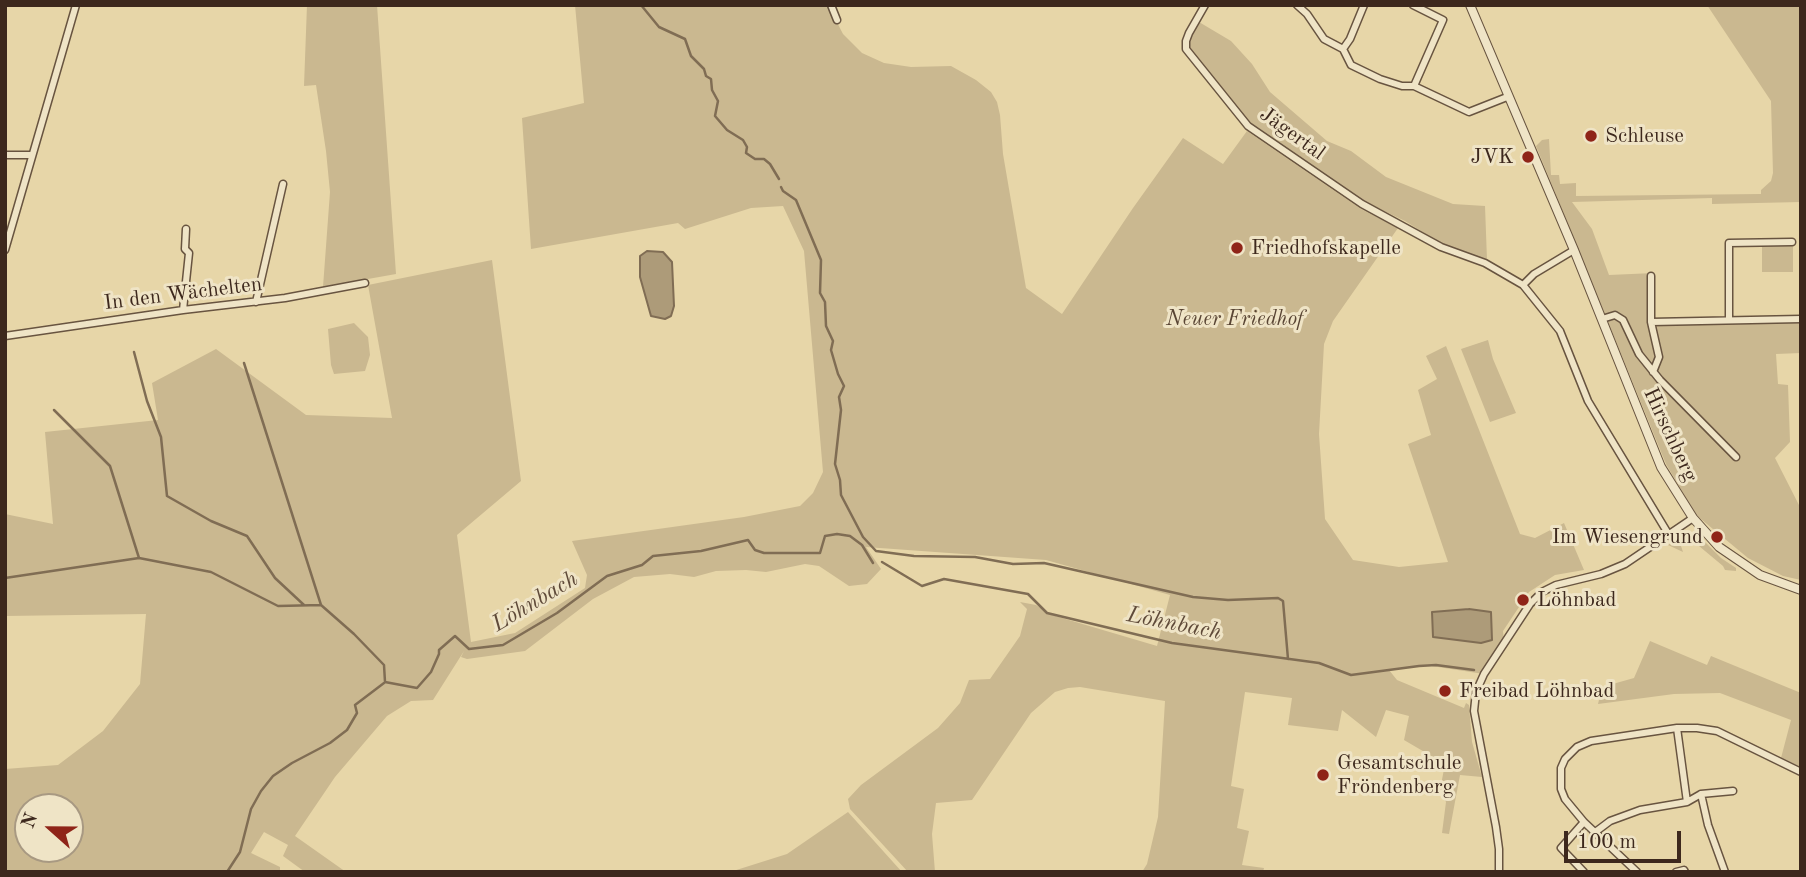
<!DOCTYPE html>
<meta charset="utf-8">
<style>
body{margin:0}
#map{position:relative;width:1806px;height:877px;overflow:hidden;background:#e7d6a8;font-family:"Old Standard TT",serif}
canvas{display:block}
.frame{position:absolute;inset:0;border:7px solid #3d281d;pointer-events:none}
.north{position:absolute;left:14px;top:793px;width:70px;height:70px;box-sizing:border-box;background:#efe4c6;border:2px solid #a89982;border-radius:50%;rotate:291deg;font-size:19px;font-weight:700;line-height:28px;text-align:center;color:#3d281d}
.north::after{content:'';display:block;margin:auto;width:24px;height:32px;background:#8f2418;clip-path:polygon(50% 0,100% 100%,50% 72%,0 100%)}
.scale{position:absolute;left:1564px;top:831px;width:117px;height:32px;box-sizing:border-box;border:4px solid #3d281d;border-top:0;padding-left:9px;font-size:21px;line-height:24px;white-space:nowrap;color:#3d281d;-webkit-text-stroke:5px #efe4c6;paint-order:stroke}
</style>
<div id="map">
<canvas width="1806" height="877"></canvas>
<div class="frame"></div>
<div class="north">N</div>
<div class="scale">100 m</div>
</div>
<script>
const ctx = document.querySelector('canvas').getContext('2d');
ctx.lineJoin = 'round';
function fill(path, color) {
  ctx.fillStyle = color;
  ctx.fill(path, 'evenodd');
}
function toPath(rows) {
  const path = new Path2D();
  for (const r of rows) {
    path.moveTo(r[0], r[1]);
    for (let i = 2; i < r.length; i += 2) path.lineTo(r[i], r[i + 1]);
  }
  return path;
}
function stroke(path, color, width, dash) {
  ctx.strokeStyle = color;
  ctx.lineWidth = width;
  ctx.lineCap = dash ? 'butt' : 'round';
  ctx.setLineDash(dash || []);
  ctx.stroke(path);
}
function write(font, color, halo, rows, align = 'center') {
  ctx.font = font + ' "Old Standard TT",serif';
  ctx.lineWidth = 6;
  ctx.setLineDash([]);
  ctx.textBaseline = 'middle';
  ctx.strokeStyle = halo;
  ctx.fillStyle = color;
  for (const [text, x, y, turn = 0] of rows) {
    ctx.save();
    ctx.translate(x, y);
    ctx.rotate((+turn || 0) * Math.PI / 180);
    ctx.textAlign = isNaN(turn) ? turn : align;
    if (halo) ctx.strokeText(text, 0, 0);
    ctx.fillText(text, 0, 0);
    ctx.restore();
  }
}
fill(toPath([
 [307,5,377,5,396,274,323,287,330,192,326,151,316,85,304,86],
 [575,5,828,5,843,34,862,53,884,63,911,67,951,66,976,80,991,92,997,102,1000,115,1003,154,1026,288,1062,314,1133,208,1183,138,1223,164,1247,131,1361,209,1398,228,1333,321,1324,344,1319,434,1325,519,1353,560,1399,567,1448,562,1408,444,1431,435,1418,390,1437,379,1426,356,1446,346,1520,534,1535,538,1564,523,1584,570,1555,575,1529,592,1503,631,1504,642,1484,674,1425,665,1389,670,1397,680,1464,708,1466,703,1469,705,1472,742,1482,777,1460,775,1449,834,1442,833,1446,802,1440,790,1445,764,1404,740,1409,716,1386,710,1376,737,1342,710,1338,731,1288,725,1292,698,1245,692,1231,786,1244,789,1237,828,1249,831,1242,865,1264,868,1263,872,1142,872,1147,864,1158,817,1165,701,1080,687,1068,688,1055,692,1031,713,972,800,936,803,932,834,935,872,908,872,850,809,848,799,861,785,938,728,960,703,969,680,990,679,1020,636,1027,609,1020,602,1036,605,1052,615,1069,620,1157,646,1170,595,1046,560,866,547,881,569,867,584,849,586,819,566,805,564,766,572,746,570,716,571,694,577,670,574,634,577,593,599,525,651,467,659,461,657,464,651,433,700,411,701,387,716,335,777,295,836,346,872,305,872,283,856,288,845,264,832,251,853,280,867,280,872,5,872,5,769,58,765,103,731,140,684,146,614,5,616,5,514,53,524,45,432,158,420,152,383,216,349,306,415,392,418,368,285,492,260,521,481,457,535,471,642,515,633,585,588,587,575,572,541,744,517,800,506,813,493,823,472,804,251,783,206,751,208,685,229,678,223,531,249,522,118,584,103],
 [28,807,70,807,70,849,28,849],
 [1707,5,1801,5,1801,202,1712,204,1712,198,1572,202,1592,229,1609,275,1654,273,1655,318,1801,315,1801,353,1776,354,1778,384,1788,385,1790,442,1775,458,1801,509,1801,580,1783,576,1748,558,1696,515,1666,464,1536,146,1542,140,1549,139,1551,175,1559,175,1560,184,1576,183,1576,196,1761,194,1761,190,1771,181,1773,173,1771,101],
 [1199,22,1231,41,1252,64,1270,92,1327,141,1351,151,1386,177,1453,204,1485,206,1487,260,1445,246,1405,221,1357,198,1249,123,1191,52,1189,42],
 [1793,245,1793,272,1762,272,1762,246],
 [354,323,368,337,370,355,365,371,334,374,331,365,328,329],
 [1488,340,1493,359,1516,413,1490,422,1461,349],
 [1686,532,1697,534,1721,558,1736,568,1736,571,1725,570,1723,566,1693,541,1680,543,1683,552,1668,545],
 [1650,641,1707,665,1711,656,1801,693,1801,767,1781,758,1791,720,1720,693,1674,694,1598,704,1602,687,1634,678],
 [848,812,902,872,730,872,787,854]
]), '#cab890');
const water = toPath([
 [647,251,663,252,672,262,674,306,671,316,665,319,651,316,640,277,640,256,647,251],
 [1469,609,1491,612,1492,640,1481,643,1433,637,1432,612,1469,609]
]);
fill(water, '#ad9b79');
stroke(water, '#806d54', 2);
stroke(toPath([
 [641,5,659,27,685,39,691,56,704,69,706,76,711,79,712,90,718,101,715,116,727,130,743,140,747,147,746,153,755,159,764,159,770,164,779,179],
 [781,187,783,191,796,200,821,260,820,293,825,302,826,326,833,341,831,350,838,374,844,386,839,397,841,410,835,464,840,480,841,495,863,537,876,551,914,556,975,557,1013,564,1044,563,1193,597,1228,600,1278,598,1283,601,1288,659],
 [134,352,147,401,161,437,167,496,211,521,247,536,275,578,304,605],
 [244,363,321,605],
 [54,410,110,466,139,558],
 [882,562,922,586,944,579,1028,594,1047,613,1172,643,1319,663,1351,675,1419,666,1436,665,1474,670],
 [5,578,139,558,211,572,278,606,321,605,354,634,384,665,385,682,417,688,431,672,439,654,439,650,455,636,469,649,503,645,557,613,607,576,642,565,653,556,701,551,748,540,755,550,764,553,820,553,825,536,837,534,850,536,862,545,873,563],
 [227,872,240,852,251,809,261,791,273,776,292,763,330,743,347,730,357,713,355,705,384,683]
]), '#806d54', 2.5);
const minor = toPath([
 [831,5,837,20],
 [1205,5,1189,33,1186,41,1186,49,1248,126,1362,204,1441,247,1485,263,1523,285,1560,331,1588,401,1669,535],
 [1297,5,1307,14,1324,39,1343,49,1351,65,1380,79,1402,86,1414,86,1469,112,1507,97],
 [1413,5,1443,20,1414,86],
 [1343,49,1350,39,1364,5],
 [5,155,31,155],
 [5,250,76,5],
 [1651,276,1651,322,1801,319],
 [1523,285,1534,274,1574,250],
 [256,302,283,184],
 [183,310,189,253,185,249,186,229],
 [1602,319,1615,315,1623,320,1639,354,1660,380,1736,457],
 [1729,319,1729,243,1792,242],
 [1651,322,1659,357,1653,372],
 [5,336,183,310,285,298,365,283],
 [1677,728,1687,802],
 [1701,794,1708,825,1725,872],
 [1584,822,1561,848,1584,872],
 [1594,833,1610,821,1640,810,1687,802,1701,794,1733,791],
 [1499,872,1499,849,1496,827,1474,711,1476,692,1484,674,1530,604,1542,592,1556,585,1601,574,1625,564,1693,518],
 [1637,872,1584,822,1565,799,1561,789,1561,768,1565,759,1577,747,1591,741,1677,728,1697,728,1717,731,1801,772],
 [1676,872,1684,870,1685,872]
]);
const tertiary = toPath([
 [1470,5,1574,250,1661,467,1693,518,1719,547,1760,575,1801,590]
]);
stroke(minor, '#685440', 9);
stroke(tertiary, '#685440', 10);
stroke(minor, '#efe4c6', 6);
stroke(tertiary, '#efe4c6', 8);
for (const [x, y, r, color] of [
 [1591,136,7,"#8f2418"],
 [1528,157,7,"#8f2418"],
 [1237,248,7,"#8f2418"],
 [1717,537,7,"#8f2418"],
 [1523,600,7,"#8f2418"],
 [1445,691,7,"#8f2418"],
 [1323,775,7,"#8f2418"]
]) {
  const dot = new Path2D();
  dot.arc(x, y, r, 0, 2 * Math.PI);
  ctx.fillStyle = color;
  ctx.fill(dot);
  stroke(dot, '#efe4c6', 2.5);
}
write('21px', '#3d281d', '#efe4c6', [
 ["Jägertal",1292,134,36],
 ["In den Wächelten",183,294,-7],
 ["Hirschberg",1670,435,65]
]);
write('21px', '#3d281d', '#efe4c6', [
 ["Schleuse",1605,136],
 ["JVK",1514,157,"right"],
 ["Friedhofskapelle",1251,248],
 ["Im Wiesengrund",1703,537,"right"],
 ["Löhnbad",1537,600],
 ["Freibad Löhnbad",1459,691],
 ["Gesamtschule",1337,763],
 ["Fröndenberg",1337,787]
], 'left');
write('italic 21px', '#594534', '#efe4c6', [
 ["Neuer Friedhof",1235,319]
]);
write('italic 23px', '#5f4a39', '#efe4c6', [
 ["Löhnbach",535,602,-31],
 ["Löhnbach",1174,624,11]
]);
</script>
